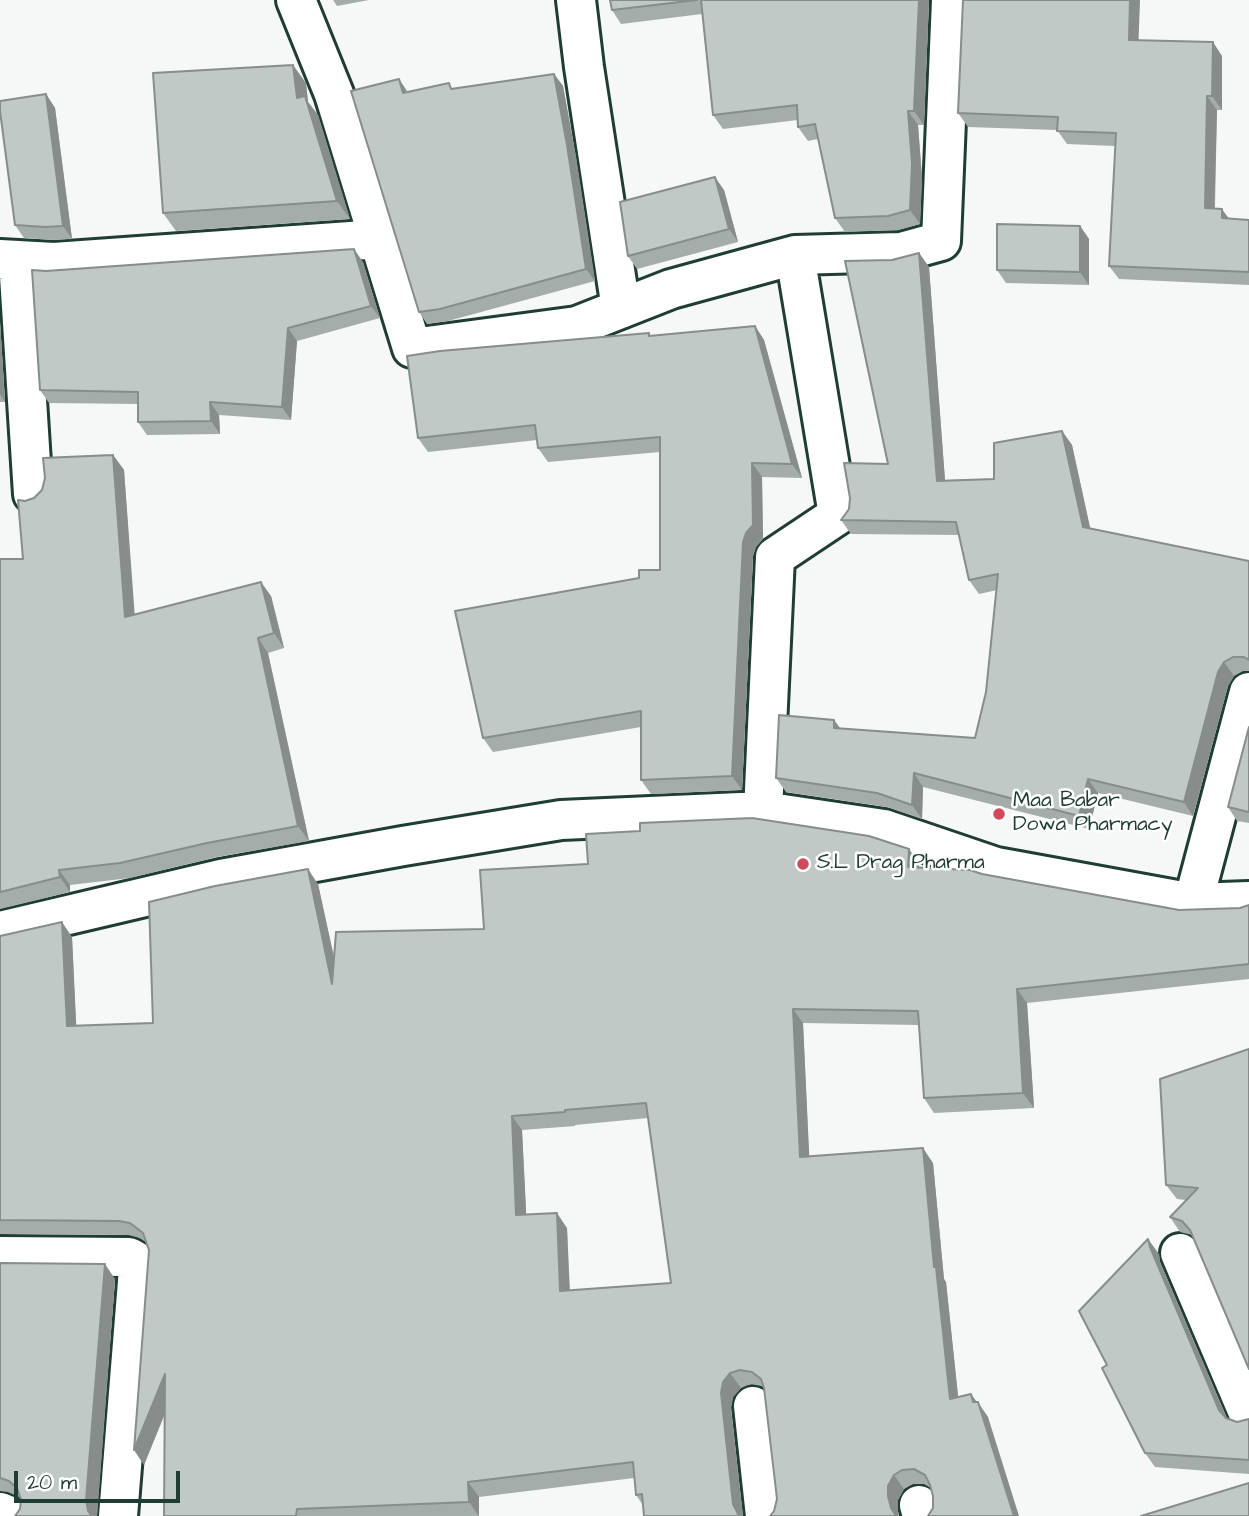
<!DOCTYPE html>
<style>
body{margin:0}
#map{position:relative;width:1249px;height:1516px;overflow:hidden;background:#f6f7f7;font-family:"Architects Daughter",sans-serif}
canvas{display:block}
.scale{position:absolute;left:14px;top:1471px;width:166px;height:32px;box-sizing:border-box;border:4px solid #1f3d34;border-top:0;padding-left:9px;font-size:21px;line-height:24px;white-space:nowrap;color:#1f3d34;-webkit-text-stroke:5px #fff;paint-order:stroke}
</style>
<div id="map">
<canvas width="1249" height="1516"></canvas>
<div class="scale">20 m</div>
</div>
<script>
const ctx = document.querySelector('canvas').getContext('2d');
ctx.lineJoin = 'round';
function toPath(rows) {
  const path = new Path2D();
  for (const r of rows) {
    path.moveTo(r[0], r[1]);
    for (let i = 2; i < r.length; i += 2) path.lineTo(r[i], r[i + 1]);
  }
  return path;
}
function stroke(path, color, width, dash) {
  ctx.strokeStyle = color;
  ctx.lineWidth = width;
  ctx.lineCap = dash ? 'butt' : 'round';
  ctx.setLineDash(dash || []);
  ctx.stroke(path);
}
function fill(path, color) {
  ctx.fillStyle = color;
  ctx.fill(path, 'evenodd');
}
function write(font, color, halo, rows, align = 'center') {
  ctx.font = font + ' "Architects Daughter",sans-serif';
  ctx.lineWidth = 5;
  ctx.setLineDash([]);
  ctx.textBaseline = 'middle';
  ctx.strokeStyle = halo;
  ctx.fillStyle = color;
  for (const [text, x, y, turn = 0] of rows) {
    ctx.save();
    ctx.translate(x, y);
    ctx.rotate((+turn || 0) * Math.PI / 180);
    ctx.textAlign = isNaN(turn) ? turn : align;
    if (halo) ctx.strokeText(text, 0, 0);
    ctx.fillText(text, 0, 0);
    ctx.restore();
  }
}
const minor = toPath([
 [296,0,334,94,412,348,577,326,671,289,795,255,901,252,941,241,951,0],
 [576,0,584,67,621,309],
 [0,259,54,262,379,239],
 [18,260,33,494],
 [763,811,775,557,838,515,795,255],
 [1193,903,1249,692],
 [0,931,221,879,403,846,561,820,763,811,884,829,996,867,1193,903,1249,901],
 [1180,1253,1249,1415],
 [0,1256,129,1257,136,1261,138,1269,118,1516],
 [753,1406,765,1516],
 [919,1505,922,1516],
 [0,1512,10,1516]
]);
stroke(minor, '#1f3d34', 44);
stroke(minor, '#fff', 38);
fill(toPath([
 [333,0,369,0,337,6],
 [610,0,929,0,924,125,918,125,922,178,920,224,898,230,845,232,835,218,818,139,808,141,798,127,798,120,723,129,713,115,702,14,621,24,612,10],
 [1139,41,1222,56,1222,110,1217,110,1215,208,1230,219,1249,220,1249,285,1119,279,1109,266,1115,146,1067,144,1057,130,968,127,958,113],
 [554,74,563,86,576,157,595,281,448,321,427,324,419,312,408,92,453,89],
 [306,83,308,102,318,115,350,219,176,231,163,213],
 [46,94,55,108,72,239,54,240,24,238,15,225],
 [724,190,738,242,637,269,628,256],
 [1080,226,1089,239,1089,285,1006,283,997,270],
 [919,253,929,267,945,480,994,479,1062,431,1072,445,1090,528,1249,561,1249,671,1243,671,1234,676,1228,686,1193,816,1098,793,1089,829,923,787,922,819,887,807,786,792,776,778,834,720,840,728,975,738,986,692,997,590,979,594,969,580,959,535,851,534,841,520,888,464,892,260],
 [363,262,380,318,297,341,291,420,219,415,220,434,147,435,138,422,138,404,49,403,40,390,46,271],
 [0,321,5,402,0,402],
 [755,326,764,340,802,478,762,477,763,539,756,547,753,556,742,790,651,794,641,780,641,727,493,752,483,738,639,578,660,570,660,452,548,462,538,448,537,440,428,452,418,438,651,336],
 [113,455,124,470,134,615,271,596,284,648,268,653,309,841,217,857,130,878,70,885,70,892,0,909,0,559,23,559,25,501,34,498],
 [1249,727,1249,823,1237,821,1228,807],
 [909,849,919,864,919,867,982,874,1179,910,1240,908,1249,905,1249,979,1027,1003,1034,1108,934,1113,924,1098,919,1025,803,1023,809,1157,933,1163,944,1279,946,1282,958,1397,978,1402,988,1417,933,1508,933,1496,931,1488,924,1484,913,1484,904,1489,898,1500,898,1511,774,1511,777,1499,764,1388,762,1386,750,1384,741,1388,733,1397,731,1408,643,1505,636,1495,634,1478,479,1497,479,1516,164,1516,165,1414,144,1465,149,1250,147,1243,140,1238,129,1235,0,1234,0,936,72,937,76,1026,153,1023,318,884,334,960,484,929],
 [648,1118,671,1283,570,1290,567,1228,526,1214,522,1130,575,1126,575,1125],
 [1249,1049,1192,1235,1180,1232,1170,1217,1186,1200,1177,1199,1166,1185],
 [1159,1254,1160,1262,1227,1418,1237,1422,1249,1419,1249,1474,1155,1467,1145,1453,1107,1365],
 [0,1263,115,1279,97,1516,15,1516,20,1509,21,1498,8,1492,0,1491]
]), '#a5adaa');
fill(toPath([
 [919,0,929,0,924,125,914,111],
 [1130,0,1140,0,1138,54,1129,40],
 [1213,42,1222,56,1222,110,1212,96],
 [293,65,306,83,308,102,318,115,350,219,337,201,297,98],
 [554,74,563,86,576,157,595,281,586,269],
 [399,79,407,91,403,93],
 [46,94,55,108,72,239,63,226],
 [1207,96,1217,110,1214,222,1205,208],
 [908,111,918,125,922,178,920,224,910,210],
 [715,177,724,190,738,242,729,229],
 [1222,209,1232,223,1222,218],
 [1080,226,1089,239,1089,285,1080,272],
 [354,249,363,262,380,318,371,306],
 [919,253,929,267,946,494,937,481],
 [0,321,5,402,0,394],
 [755,326,764,340,802,478,792,464],
 [288,328,297,341,291,420,282,407],
 [210,402,219,415,220,434,211,421],
 [1062,431,1072,445,1093,541,1083,527],
 [113,455,124,470,136,632,125,617],
 [752,463,762,477,763,539,756,547,753,556,742,790,732,776,743,542],
 [261,582,271,596,284,648,274,633],
 [258,638,268,653,309,841,298,826],
 [1224,662,1234,676,1228,686,1193,816,1184,802,1218,672],
 [834,720,844,734,834,728],
 [914,773,923,787,922,819,912,805],
 [1088,779,1098,793,1089,829,1079,816],
 [909,849,919,864,918,881,908,867],
 [308,869,318,884,343,998,332,984],
 [59,870,70,885,70,892,60,877],
 [62,922,72,937,77,1041,67,1026],
 [1017,989,1027,1003,1034,1108,1023,1093],
 [793,1009,803,1023,810,1172,800,1157],
 [512,1116,522,1130,527,1229,516,1215],
 [923,1148,933,1163,944,1279,946,1282,960,1414,950,1399,934,1267],
 [557,1213,567,1228,570,1305,560,1291],
 [1148,1239,1159,1254,1160,1262,1229,1424,1219,1410,1150,1247],
 [105,1264,115,1279,97,1516,92,1516,88,1511,86,1500],
 [730,1373,741,1388,733,1397,731,1408,743,1516,738,1516,733,1504,721,1393,723,1382],
 [165,1374,175,1388,144,1465,134,1450],
 [971,1394,988,1417,1019,1516,1014,1516],
 [894,1475,904,1489,898,1500,898,1511,899,1516,896,1516,891,1508,888,1496,888,1486],
 [468,1482,479,1497,479,1516,469,1502]
]), '#868d8b');
const building = toPath([
 [610,0,697,0,612,10,610,0],
 [701,0,919,0,914,111,908,111,912,164,910,210,888,216,835,218,815,124,798,127,797,105,713,115,701,0],
 [963,0,1130,0,1129,40,1213,42,1212,96,1207,96,1205,208,1222,209,1222,218,1249,220,1249,272,1109,266,1116,133,1057,131,1058,117,958,113,963,0],
 [293,65,297,98,305,96,337,201,163,213,153,73,293,65],
 [554,74,567,145,586,269,440,309,419,312,351,91,399,79,403,93,449,83,451,89,554,74],
 [46,94,63,226,45,227,15,225,0,111,0,101,46,94],
 [715,177,729,229,628,256,620,202,715,177],
 [997,224,1080,226,1080,272,997,270,997,224],
 [354,249,371,306,288,328,282,407,210,402,211,421,138,422,138,392,40,390,32,270,46,271,354,249],
 [919,253,937,481,994,479,994,443,1062,431,1083,527,1249,561,1249,660,1244,657,1233,657,1224,662,1218,672,1184,802,1088,779,1079,816,914,773,912,805,877,793,776,778,779,715,834,720,834,728,975,738,986,692,998,574,969,580,956,522,841,520,849,509,850,498,844,463,888,464,845,261,892,260,919,253],
 [755,326,792,464,752,463,753,525,746,533,743,542,732,776,641,780,641,711,483,738,455,611,639,578,639,570,660,570,660,437,538,448,535,425,418,438,407,356,440,351,649,333,649,336,755,326],
 [113,455,125,617,261,582,274,633,258,638,298,826,207,843,120,863,59,870,60,877,0,892,0,559,23,559,18,500,25,501,34,498,42,490,45,478,43,458,113,455],
 [1249,727,1249,812,1228,807,1249,727],
 [752,818,869,836,909,849,908,867,970,870,982,874,1179,910,1240,908,1249,905,1249,964,1017,989,1023,1093,924,1098,918,1011,793,1009,800,1157,923,1148,934,1267,936,1267,950,1399,971,1394,973,1402,978,1402,1014,1516,928,1516,933,1508,933,1496,930,1485,925,1475,914,1469,902,1470,894,1475,888,1486,888,1496,891,1508,896,1516,770,1516,774,1511,777,1499,764,1388,761,1379,752,1372,740,1370,730,1373,723,1382,721,1393,733,1504,739,1516,644,1516,642,1494,636,1495,633,1462,468,1482,469,1502,297,1509,296,1516,164,1516,165,1374,134,1450,149,1250,143,1233,130,1223,119,1221,0,1220,0,936,62,922,67,1026,153,1023,149,902,215,886,308,869,332,984,336,932,484,929,480,870,588,864,586,834,640,831,640,823,752,818],
 [646,1103,671,1283,560,1291,557,1213,516,1215,512,1116,565,1112,565,1110,646,1103],
 [1249,1049,1249,1369,1190,1230,1182,1221,1170,1217,1198,1188,1166,1185,1160,1079,1249,1049],
 [1148,1239,1150,1247,1219,1410,1226,1418,1237,1422,1249,1419,1249,1460,1145,1453,1102,1368,1107,1365,1079,1311,1148,1239],
 [0,1263,105,1264,86,1500,88,1511,92,1516,15,1516,20,1509,21,1499,17,1488,9,1481,0,1478,0,1263],
 [1249,1483,1249,1516,1141,1516,1249,1483]
]);
fill(building, '#c0c9c6');
stroke(building, '#868d8b', 2);
for (const [x, y, r, color] of [
 [999,814,7,"#d1495b"],
 [803,864,7,"#d1495b"]
]) {
  const dot = new Path2D();
  dot.arc(x, y, r, 0, 2 * Math.PI);
  ctx.fillStyle = color;
  ctx.fill(dot);
  stroke(dot, '#fff', 2.5);
}
write('21px', '#1f3d34', '#fff', [
 ["Maa Babar",1013,802],
 ["Dowa Pharmacy",1013,826],
 ["S.L Drag Pharma",817,864]
], 'left');
</script>
